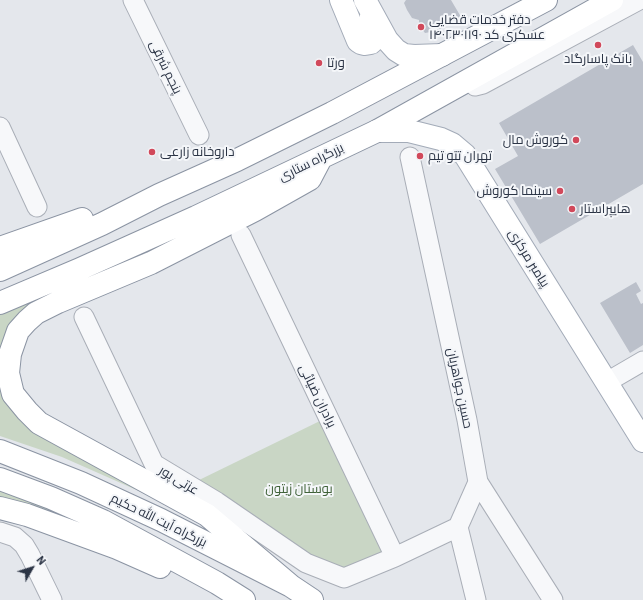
<!DOCTYPE html>
<meta charset="utf-8">
<style>
body{margin:0}
#map{position:relative;width:643px;height:600px;overflow:hidden;background:#e4e7ec;font-family:Barlow,sans-serif}
canvas{display:block}
.north{position:absolute;left:12px;top:548px;width:40px;height:40px;-webkit-text-stroke:3px #f4f6f9;paint-order:stroke;rotate:51deg;font-size:11px;font-weight:700;line-height:16px;text-align:center;color:#2b3445}
.north::after{content:'';display:block;margin:auto;width:14px;height:18px;background:#2b3445;clip-path:polygon(50% 0,100% 100%,50% 72%,0 100%)}
</style>
<div id="map">
<canvas width="643" height="600"></canvas>
<div class="north">N</div>
</div>
<script>
const ctx = document.querySelector('canvas').getContext('2d');
ctx.lineJoin = 'round';
function fill(path, color) {
  ctx.fillStyle = color;
  ctx.fill(path, 'evenodd');
}
function toPath(rows) {
  const path = new Path2D();
  for (const r of rows) {
    path.moveTo(r[0], r[1]);
    for (let i = 2; i < r.length; i += 2) path.lineTo(r[i], r[i + 1]);
  }
  return path;
}
function stroke(path, color, width, dash) {
  ctx.strokeStyle = color;
  ctx.lineWidth = width;
  ctx.lineCap = dash ? 'butt' : 'round';
  ctx.setLineDash(dash || []);
  ctx.stroke(path);
}
function write(font, color, halo, rows, align = 'center') {
  ctx.font = font + ' Barlow,Cairo,sans-serif';
  ctx.lineWidth = 4;
  ctx.setLineDash([]);
  ctx.textBaseline = 'middle';
  ctx.strokeStyle = halo;
  ctx.fillStyle = color;
  for (const [text, x, y, turn = 0] of rows) {
    ctx.save();
    ctx.translate(x, y);
    ctx.rotate((+turn || 0) * Math.PI / 180);
    ctx.textAlign = isNaN(turn) ? turn : align;
    if (halo) ctx.strokeText(text, 0, 0);
    ctx.fillText(text, 0, 0);
    ctx.restore();
  }
}
fill(toPath([
 [214,221,47,301,0,359,0,315],
 [0,365,7,399,166,503,62,457,0,436],
 [324,419,389,556,354,569,315,563,193,483],
 [0,489,10,493,130,543,0,499]
]), '#c9d6c5');
fill(toPath([
 [406,0,451,0,461,17,436,31,425,33,419,25,419,20,412,18,407,10,404,3],
 [633,45,643,62,643,184,540,244,495,169,518,156,499,123],
 [636,282,641,291,636,294,641,304,643,303,643,345,630,353,600,303]
]), '#bbc0ca');
const minor = toPath([
 [133,0,199,135],
 [475,86,483,84,639,0],
 [0,127,37,207],
 [410,157,467,420,478,482,553,600],
 [241,235,395,557],
 [84,317,154,464,217,502,306,563,344,578,395,557,458,527],
 [607,382,643,361],
 [0,532,15,537,24,545,30,555,52,600],
 [476,600,458,527,478,482]
]);
const major = toPath([
 [341,0,358,41,361,43,365,44,371,43,377,36,377,30,371,16],
 [365,0,387,40,396,50,404,55,414,56,442,55],
 [377,131,409,131,441,139,452,144,465,155,643,441]
]);
const highway = toPath([
 [0,248,82,219],
 [0,270,102,224,159,195,237,160,332,113,546,0],
 [0,303,80,269,196,217,377,131,612,0],
 [0,451,81,483,161,520,291,586,312,600],
 [0,479,51,498,103,521,217,583,244,600],
 [0,508,27,515,117,548,160,567],
 [291,586,207,515,39,423,27,411,13,394,8,373,10,354,18,331,27,321,36,313,58,302,151,263,255,210,310,179,321,158]
]);
stroke(minor, '#a9aeb7', 21);
stroke(major, '#a3abb8', 24);
stroke(highway, '#8b94a3', 24);
stroke(minor, '#f7f8fa', 19);
stroke(major, '#fff', 22);
stroke(highway, '#fff', 22);
for (const [x, y, r, color] of [
 [421,27,4,"#d1495b"],
 [598,45,4,"#d1495b"],
 [319,63,4,"#d1495b"],
 [576,140,4,"#d1495b"],
 [152,152,4,"#d1495b"],
 [420,156,4,"#d1495b"],
 [560,191,4,"#d1495b"],
 [572,209,4,"#d1495b"]
]) {
  const dot = new Path2D();
  dot.arc(x, y, r, 0, 2 * Math.PI);
  ctx.fillStyle = color;
  ctx.fill(dot);
  stroke(dot, '#f4f6f9', 1.5);
}
write('13px', '#2b3445', '#f4f6f9', [
 ["دفتر خدمات قضایی",429,20],
 ["عسکری کد ۱۴۰۲۳۰۱۱۹۰",429,35],
 ["بانک پاسارگاد",598,59,"center"],
 ["ورتا",327,63],
 ["کوروش مال",568,140,"right"],
 ["داروخانه زارعی",160,152],
 ["تهران تتو تیم",428,156],
 ["سینما کوروش",552,191,"right"],
 ["هایپراستار",580,209]
], 'left');
write('13px', '#2b3445', '#f4f6f9', [
 ["پنجم شرقی",166,67,64],
 ["بزرگراه ستاری",311,162,-26],
 ["پیامبر مرکزی",529,258,58],
 ["حسین جواهریان",460,388,78],
 ["برادران ضیائی",318,396,64],
 ["عزتی پور",179,480,31],
 ["بزرگراه آیت الله حکیم",159,520,26]
]);
write('13px', '#3f6138', '#f4f6f9', [
 ["بوستان زیتون",299,489]
]);
</script>
